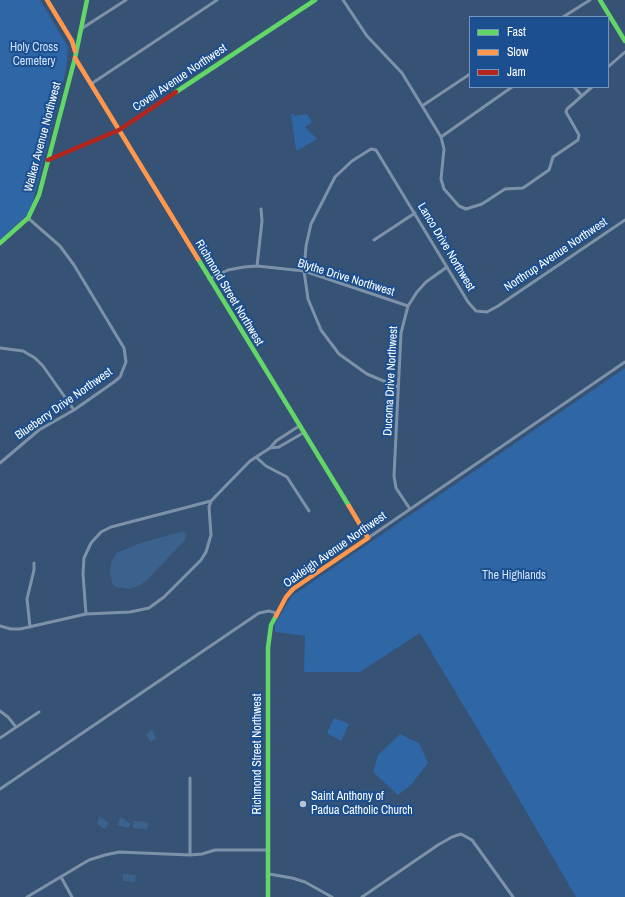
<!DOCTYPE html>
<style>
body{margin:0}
#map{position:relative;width:625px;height:897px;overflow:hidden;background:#365274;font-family:"Archivo Narrow",sans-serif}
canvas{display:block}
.legend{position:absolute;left:469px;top:16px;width:140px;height:72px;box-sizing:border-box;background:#1b4f8f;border:1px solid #7695bc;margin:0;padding:5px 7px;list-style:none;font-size:12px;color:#fff}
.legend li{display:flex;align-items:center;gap:8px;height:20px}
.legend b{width:20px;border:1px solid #7695bc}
</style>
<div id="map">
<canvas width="625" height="897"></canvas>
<ul class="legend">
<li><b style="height:5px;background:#63d668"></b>Fast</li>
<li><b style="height:5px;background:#ff974d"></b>Slow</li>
<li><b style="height:5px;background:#b3261e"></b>Jam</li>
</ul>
</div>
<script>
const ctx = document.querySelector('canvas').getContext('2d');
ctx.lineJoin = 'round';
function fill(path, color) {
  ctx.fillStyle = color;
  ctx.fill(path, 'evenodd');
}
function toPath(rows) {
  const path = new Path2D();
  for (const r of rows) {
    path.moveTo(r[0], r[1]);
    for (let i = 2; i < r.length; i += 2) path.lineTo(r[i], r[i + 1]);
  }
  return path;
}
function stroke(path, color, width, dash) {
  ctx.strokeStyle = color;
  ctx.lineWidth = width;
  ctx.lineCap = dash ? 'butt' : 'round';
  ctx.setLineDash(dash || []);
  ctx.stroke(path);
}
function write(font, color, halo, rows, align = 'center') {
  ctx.font = font + ' "Archivo Narrow",sans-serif';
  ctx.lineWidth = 4;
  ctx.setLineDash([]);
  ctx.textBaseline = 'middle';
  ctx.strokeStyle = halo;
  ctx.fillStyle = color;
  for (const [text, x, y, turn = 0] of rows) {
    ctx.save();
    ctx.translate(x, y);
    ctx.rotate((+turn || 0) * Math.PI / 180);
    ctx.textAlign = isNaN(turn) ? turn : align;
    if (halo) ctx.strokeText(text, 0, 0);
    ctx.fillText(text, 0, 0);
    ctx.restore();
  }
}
fill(toPath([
 [0,0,40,0,68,47,66,70,33,202,28,214,0,240],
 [291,114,294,114,294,116,307,114,312,122,305,127,317,139,298,150,296,150],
 [625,368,625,897,576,897,489,748,420,633,360,672,304,672,305,636,275,632,275,624,292,596],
 [334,718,349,724,341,741,327,733],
 [400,734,419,743,428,763,411,785,398,795,373,772,378,755]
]), '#2f66a5');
fill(toPath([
 [181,532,185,532,187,535,184,541,147,580,139,586,129,589,115,587,112,583,110,572,111,562,117,553,140,543],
 [152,729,156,738,151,742,146,735],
 [99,816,109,823,105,829,97,824],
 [121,817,131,824,128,828,117,825],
 [133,821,148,822,147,829,133,828],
 [123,874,136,875,135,882,123,881]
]), '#3b618d');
stroke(toPath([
 [343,0,367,36,402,73,441,137,444,149,441,179,444,189,459,206,466,209,482,204,505,189,523,188,549,170,553,157,578,140,579,135,566,112,567,109,592,87],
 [563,17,590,0],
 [81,29,126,0],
 [608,67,625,52],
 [91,84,217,0],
 [574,87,582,96],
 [422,106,470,74],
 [441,137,512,87],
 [374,240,415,213],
 [257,266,262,221,261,209],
 [209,279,228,270,244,267,257,266,304,271,408,306],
 [0,348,23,351,35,358,43,366,74,410],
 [398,387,367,374,339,354,321,330,308,299,304,271,306,246,311,224,335,177,352,161,371,149,376,150,468,302,476,311,487,312,498,306,625,220],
 [270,448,279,447,303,433],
 [256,457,266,466,287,477,309,511],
 [0,463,39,430,74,410,114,382,120,377,126,362,124,348,74,265,60,246,28,218],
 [410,509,396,488,394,476,401,333,408,306,417,292,426,282,447,267],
 [368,538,625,362],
 [86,614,83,574,84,558,91,543,101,532,111,527,211,501],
 [0,626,11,629,20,629,86,614,130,612,149,608,164,597,201,560,206,552,211,535,209,507,211,501,250,461,270,448,276,441,299,426],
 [30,627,27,599,34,570,34,563],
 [0,711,8,717,16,727],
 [0,738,39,712],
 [190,778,190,855],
 [0,789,259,613,269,611,276,613],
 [269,874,292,878,305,882,332,897],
 [61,877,72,897],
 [27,897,89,860,105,855,119,852,190,855,202,854,215,850,268,850],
 [362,897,438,845,452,837,461,834,472,840,513,897]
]), '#7d92a8', 3);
stroke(toPath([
 [600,0,625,41],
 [176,92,315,0],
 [0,243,28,218,39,195,75,58,87,0],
 [198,259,349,506],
 [268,897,268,648,271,625,276,616]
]), '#63d668', 4.5);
stroke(toPath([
 [47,0,72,41,75,51],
 [75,58,198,259],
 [276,616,286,597,293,589,368,538,349,506]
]), '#ff974d', 4.5);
stroke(toPath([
 [48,160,119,130,176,92]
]), '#b3261e', 4.5);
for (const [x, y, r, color] of [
 [303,804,4,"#b9c2ce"]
]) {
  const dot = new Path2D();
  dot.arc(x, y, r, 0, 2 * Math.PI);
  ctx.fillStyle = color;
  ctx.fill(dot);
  stroke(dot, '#1b4f8f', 1.5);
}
write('12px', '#cfe3fa', '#1b4f8f', [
 ["Holy Cross",34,48],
 ["Cemetery",34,62],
 ["The Highlands",514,576]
]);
write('12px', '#fff', '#1b4f8f', [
 ["Covell Avenue Northwest",180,78,-34],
 ["Walker Avenue Northwest",43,137,-75],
 ["Lanco Drive Northwest",446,247,59],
 ["Northrup Avenue Northwest",556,255,-34],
 ["Blythe Drive Northwest",346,278,17],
 ["Richmond Street Northwest",229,293,59],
 ["Ducoma Drive Northwest",391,381,-87],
 ["Blueberry Drive Northwest",64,404,-35],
 ["Oakleigh Avenue Northwest",335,550,-35],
 ["Richmond Street Northwest",258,754,-90]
]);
write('12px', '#fff', '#1b4f8f', [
 ["Saint Anthony of",311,797],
 ["Padua Catholic Church",311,811]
], 'left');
</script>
